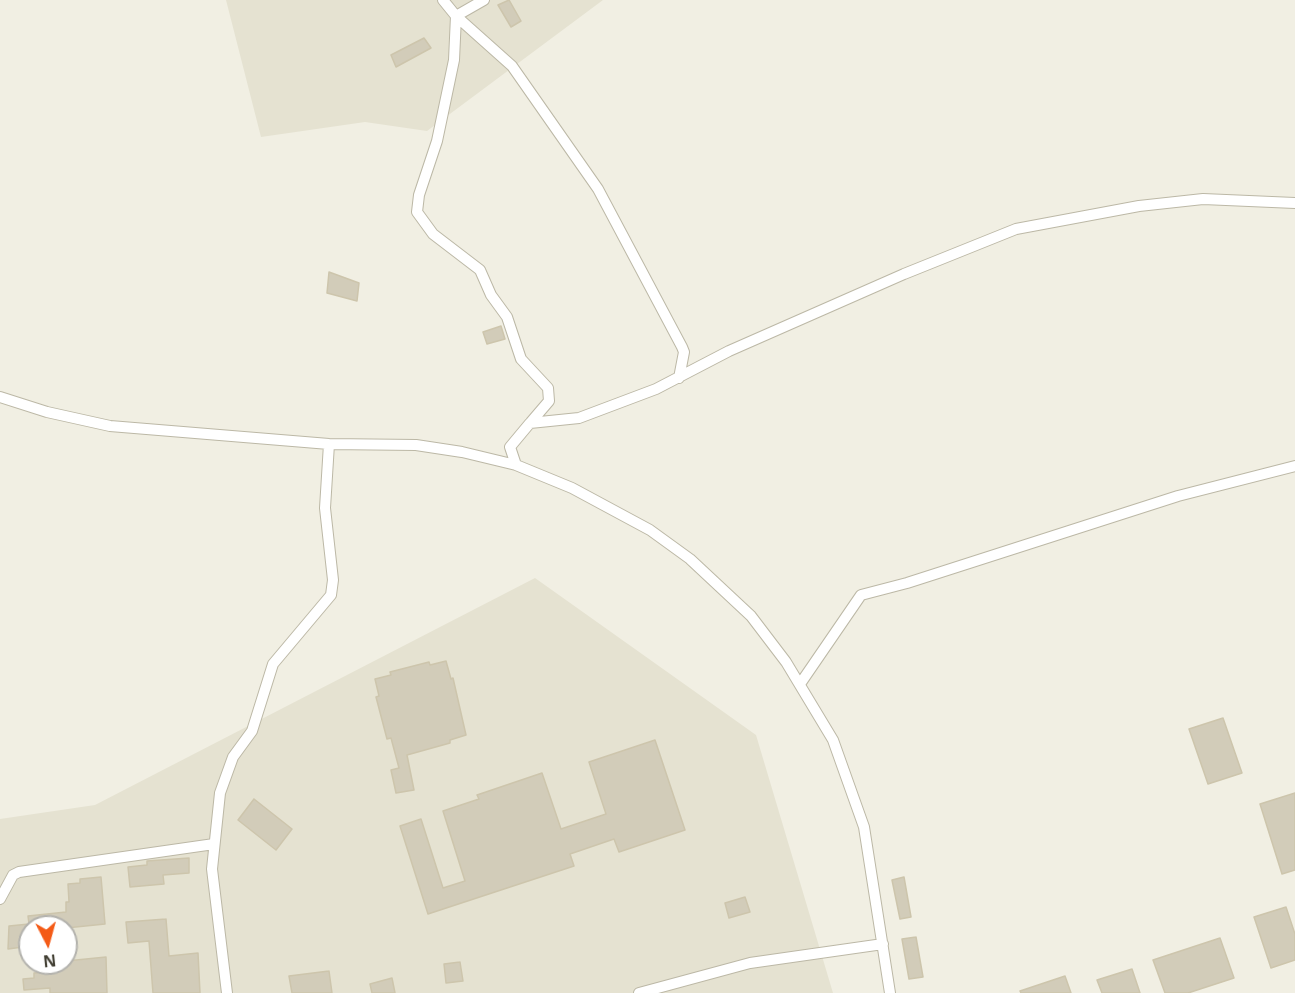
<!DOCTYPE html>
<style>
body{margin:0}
#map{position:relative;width:1295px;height:993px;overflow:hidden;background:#f1efe3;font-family:"Open Sans",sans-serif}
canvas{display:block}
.north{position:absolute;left:18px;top:915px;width:60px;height:60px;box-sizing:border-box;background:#fff;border:2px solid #b3b2ad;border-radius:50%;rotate:174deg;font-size:16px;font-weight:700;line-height:24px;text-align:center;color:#423f33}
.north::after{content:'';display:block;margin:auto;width:21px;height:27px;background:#f45b17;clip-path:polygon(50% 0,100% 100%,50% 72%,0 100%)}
</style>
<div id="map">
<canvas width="1295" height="993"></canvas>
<div class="north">N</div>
</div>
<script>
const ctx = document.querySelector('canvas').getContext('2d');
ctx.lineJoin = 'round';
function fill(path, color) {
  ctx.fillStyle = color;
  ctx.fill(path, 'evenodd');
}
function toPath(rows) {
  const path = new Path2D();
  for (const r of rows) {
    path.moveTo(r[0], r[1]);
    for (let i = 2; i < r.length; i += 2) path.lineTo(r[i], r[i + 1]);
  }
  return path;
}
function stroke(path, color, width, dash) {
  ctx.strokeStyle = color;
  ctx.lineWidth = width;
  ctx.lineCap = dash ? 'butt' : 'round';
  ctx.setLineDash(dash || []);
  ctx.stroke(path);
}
fill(toPath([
 [226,0,603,0,427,131,365,122,261,137],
 [535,578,756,735,833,993,0,993,0,819,95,805],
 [30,927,66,927,66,963,30,963]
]), '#e5e2d1');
const building = toPath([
 [509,0,521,21,511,27,498,5,509,0],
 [424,38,431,48,396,67,391,55,424,38],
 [329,272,359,283,357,301,327,293,329,272],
 [501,326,505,339,487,344,483,332,501,326],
 [446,661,451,679,453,678,466,735,450,740,450,743,407,755,414,790,396,793,391,770,399,768,391,738,387,739,376,697,379,696,375,679,391,675,390,672,429,662,430,665,446,661],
 [1223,718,1242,773,1208,784,1189,729,1223,718],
 [655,740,685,830,619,852,614,839,570,854,574,866,428,914,400,826,421,819,443,888,465,881,443,811,479,799,477,795,542,773,561,829,606,814,589,762,655,740],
 [1295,793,1295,870,1282,874,1260,804,1295,793],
 [254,799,292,829,276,850,238,820,254,799],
 [189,858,189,873,163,875,164,884,130,887,128,867,147,865,147,861,189,858],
 [101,877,105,924,66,928,30,927,30,946,8,949,9,926,29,924,28,916,66,912,66,902,69,902,68,884,80,883,80,879,101,877],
 [904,877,911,917,900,919,892,880,904,877],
 [745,897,750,912,729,918,725,903,745,897],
 [1286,907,1295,934,1295,960,1271,968,1254,917,1286,907],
 [166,919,169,956,198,953,200,993,153,993,149,941,128,943,126,922,166,919],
 [916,937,923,977,909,979,902,939,916,937],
 [1220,938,1234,978,1188,993,1165,993,1153,960,1220,938],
 [106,957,107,993,50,993,50,988,24,990,23,979,34,978,34,973,47,972,46,963,106,957],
 [460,962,463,981,446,983,444,964,460,962],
 [1132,969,1140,993,1102,993,1097,980,1132,969],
 [329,971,332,993,292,993,289,976,329,971],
 [1065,976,1071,993,1021,993,1020,991,1065,976],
 [392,978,395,993,372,993,370,984,392,978]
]);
fill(building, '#d2ccb9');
stroke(building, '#cdc5ac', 1.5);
const minor = toPath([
 [443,0,456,16,512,66,598,189,682,347,684,352,679,378],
 [484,0,456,16,454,60,437,141,419,195,417,212,433,234,480,270,491,295,507,317,521,359,548,388,549,401,531,422],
 [0,397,47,412,110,426,329,444,416,445,462,452,516,465,572,488,650,530,690,559,751,616,786,662,833,740,864,827,890,993],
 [516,465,510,447,530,423,579,418,656,389,729,351,904,274,1016,229,1139,206,1203,199,1295,203],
 [800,684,861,595,907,583,1178,496,1295,466],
 [0,899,13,875,19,872,214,844],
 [227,993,212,869,220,793,233,757,252,731,273,664,331,595,333,580,325,508,329,444],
 [639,993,750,963,883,944]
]);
stroke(minor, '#bcb8a6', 12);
stroke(minor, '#fff', 10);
</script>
